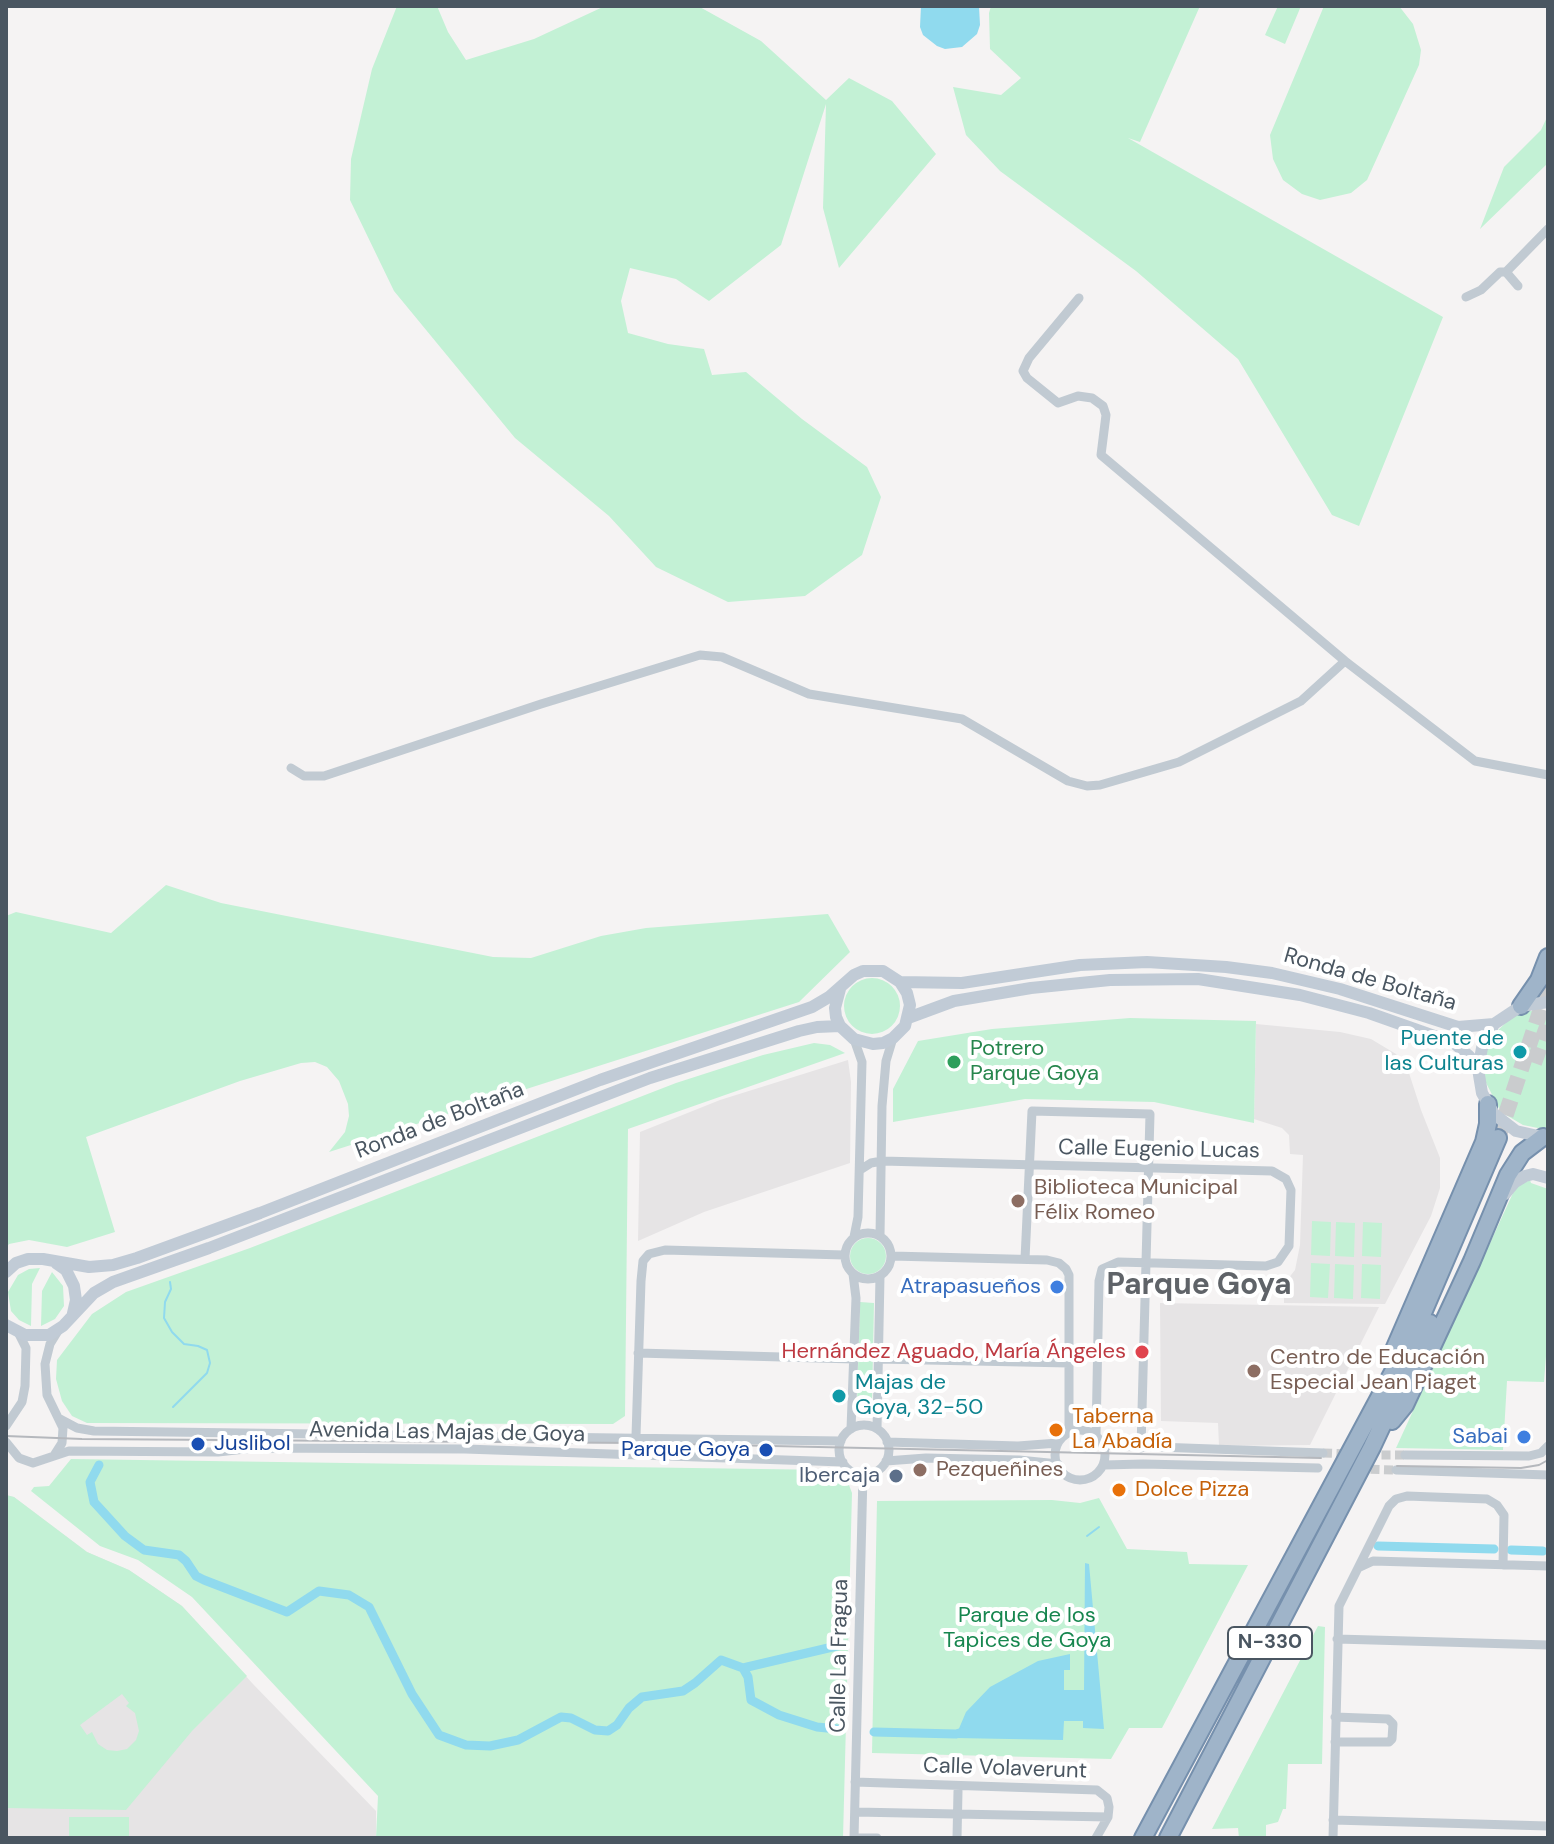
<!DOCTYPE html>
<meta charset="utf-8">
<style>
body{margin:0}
#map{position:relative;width:1554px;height:1844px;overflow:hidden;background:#f5f3f3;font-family:"DM Sans",sans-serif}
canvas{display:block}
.frame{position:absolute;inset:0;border:8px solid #4a5661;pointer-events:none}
</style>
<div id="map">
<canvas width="1554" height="1844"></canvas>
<div class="frame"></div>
</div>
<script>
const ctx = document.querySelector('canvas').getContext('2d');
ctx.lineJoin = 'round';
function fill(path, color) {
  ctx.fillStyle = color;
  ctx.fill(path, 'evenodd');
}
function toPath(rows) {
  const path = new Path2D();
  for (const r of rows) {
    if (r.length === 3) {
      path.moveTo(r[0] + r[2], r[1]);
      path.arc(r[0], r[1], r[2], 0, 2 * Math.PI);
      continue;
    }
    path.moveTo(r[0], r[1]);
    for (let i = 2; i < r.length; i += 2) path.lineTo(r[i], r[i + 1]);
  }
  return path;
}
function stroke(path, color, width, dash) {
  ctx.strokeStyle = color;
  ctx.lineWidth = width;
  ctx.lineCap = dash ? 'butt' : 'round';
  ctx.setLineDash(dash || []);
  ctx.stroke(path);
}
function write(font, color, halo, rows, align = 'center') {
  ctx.font = font + ' "DM Sans",sans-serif';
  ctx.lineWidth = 8;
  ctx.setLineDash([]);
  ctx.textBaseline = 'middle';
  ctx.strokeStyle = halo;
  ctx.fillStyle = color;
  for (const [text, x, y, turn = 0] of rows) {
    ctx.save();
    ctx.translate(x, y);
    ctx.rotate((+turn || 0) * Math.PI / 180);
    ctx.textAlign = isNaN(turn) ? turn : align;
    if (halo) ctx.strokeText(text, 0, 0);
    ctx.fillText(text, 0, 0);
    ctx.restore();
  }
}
fill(toPath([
 [1256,1024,1340,1032,1371,1039,1396,1054,1409,1073,1421,1110,1440,1158,1440,1188,1431,1216,1385,1304,1284,1303,1284,1284,1295,1270,1300,1245,1303,1155,1290,1154,1289,1135,1282,1128,1254,1119],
 [848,1060,851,1082,850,1163,704,1212,638,1241,640,1132,720,1100],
 [1160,1303,1379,1307,1310,1445,1219,1446,1218,1423,1161,1421],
 [6,1495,14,1497,87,1552,129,1570,182,1606,253,1684,376,1811,376,1838,6,1838]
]), '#e6e4e5');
fill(toPath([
 [397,6,437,6,448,32,466,60,534,39,605,6,698,6,761,41,826,100,849,78,892,101,936,154,839,268,823,208,826,104,781,245,709,301,676,279,630,268,621,301,628,333,668,344,704,349,712,375,746,372,802,419,867,467,881,497,862,555,805,596,728,602,656,567,609,516,515,438,394,291,350,200,351,159,372,69],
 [991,6,1200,6,1140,142,1128,138,1443,317,1359,526,1332,515,1238,359,1136,271,1000,171,966,135,953,87,1001,95,1021,78,990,49,989,13],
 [1278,6,1301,6,1285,44,1265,35],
 [1324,6,1399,6,1413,24,1421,50,1419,65,1367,180,1351,193,1320,200,1302,194,1283,180,1273,159,1270,135],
 [1548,115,1548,163,1480,229,1504,167,1541,130],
 [166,885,221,903,493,957,531,958,601,936,646,928,828,914,850,952,799,1002,329,1152,345,1132,349,1116,348,1104,339,1081,327,1067,315,1062,301,1063,240,1081,86,1137,115,1232,67,1247,29,1240,9,1244,6,1248,6,916,16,912,111,933],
 [872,1006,28],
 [1527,1011,1548,1011,1548,1130,1523,1125,1501,1112,1484,1079,1486,1051,1493,1035,1514,1015],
 [1130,1018,1256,1021,1254,1123,1154,1102,1025,1099,893,1122,893,1089,918,1041,992,1029],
 [814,1043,830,1045,845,1053,628,1129,625,1416,613,1424,87,1423,72,1416,62,1401,56,1379,57,1360,92,1314,126,1292,250,1248,676,1083,763,1055],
 [1530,1180,1531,1183,1548,1189,1548,1330,1544,1382,1507,1381,1503,1450,1396,1448,1513,1193,1519,1185],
 [1312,1221,1331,1222,1330,1256,1311,1255],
 [1336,1222,1355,1223,1354,1257,1335,1256],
 [1363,1222,1382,1223,1381,1257,1362,1256],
 [868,1256,18],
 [1311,1263,1330,1264,1328,1298,1310,1297],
 [1335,1264,1354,1265,1353,1299,1334,1298],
 [1362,1264,1381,1265,1380,1299,1361,1298],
 [40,1268,32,1284,31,1326,19,1320,11,1311,8,1292,18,1275,29,1269],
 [52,1272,63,1286,64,1306,55,1319,41,1326,42,1291],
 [860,1302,874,1303,872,1403,857,1402],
 [71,1459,830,1470,849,1485,852,1493,843,1838,376,1838,378,1796,192,1597,138,1560,100,1546,31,1491,34,1487,49,1486],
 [6,1495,14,1497,87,1552,129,1570,182,1606,247,1676,192,1731,126,1810,6,1808],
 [122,1694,129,1703,126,1706,135,1713,139,1731,136,1740,127,1749,117,1751,107,1750,98,1744,92,1732,87,1735,80,1725],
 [1099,1498,1127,1549,1187,1552,1189,1564,1248,1565,1162,1728,1129,1728,1111,1759,872,1753,877,1501,1052,1500,1080,1503],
 [1318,1626,1325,1627,1322,1764,1288,1764,1286,1809,1283,1809,1278,1822,1266,1825,1266,1838,1239,1838,1238,1828,1212,1829],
 [69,1817,129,1817,129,1838,69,1838]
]), '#c3f1d5');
fill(toPath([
 [921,6,979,6,980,25,977,34,962,47,945,49,937,46,923,35,920,27],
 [1085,1563,1089,1564,1104,1729,1083,1728,1083,1721,1064,1721,1063,1740,955,1738,966,1712,990,1687,1038,1661,1070,1654,1070,1670,1064,1670,1064,1690,1084,1690]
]), '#90daee');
stroke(toPath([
 [170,1282,171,1289,165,1302,164,1318,172,1332,184,1344,198,1346,207,1350,210,1363,207,1373,173,1407],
 [1087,1536,1099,1527]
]), '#90daee', 2);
stroke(toPath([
 [99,1465,90,1482,94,1502,125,1536,144,1550,179,1555,186,1561,196,1576,204,1580,287,1612,319,1591,349,1595,369,1607,412,1694,439,1735,466,1745,490,1746,518,1740,561,1717,571,1718,595,1730,608,1731,617,1725,629,1708,642,1697,683,1691,695,1683,721,1660,743,1668,748,1677,751,1700,779,1715,817,1727,837,1729],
 [1378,1546,1494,1549],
 [1511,1550,1543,1551],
 [743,1668,841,1645],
 [874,1732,956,1734,966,1731]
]), '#90daee', 9);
stroke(toPath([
 [1323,1453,1349,1454],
 [1368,1455,1405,1455],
 [1357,1469,1396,1470]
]), '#caccce', 9, [9, 4.5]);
stroke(toPath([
 [1534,1063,1548,1024],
 [1498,1138,1548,988]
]), '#caccce', 16, [16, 8]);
const trunk = toPath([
 [1521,1006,1539,980,1548,957],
 [1390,1359,1484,1142,1488,1124,1488,1104],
 [1392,1421,1405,1405,1472,1261,1508,1175,1522,1153,1543,1137],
 [1143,1838,1416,1329,1498,1138],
 [1168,1838,1372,1447,1430,1323]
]);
stroke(trunk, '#7690ad', 20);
stroke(toPath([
 [1518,286,1506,272,1548,229],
 [1466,297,1481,290,1500,272,1506,272],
 [1079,298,1029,358,1023,371,1027,378,1058,403,1078,396,1092,398,1103,406,1106,415,1101,455,1345,661,1475,761,1548,775],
 [291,768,304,776,324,776,541,704,700,655,722,657,809,694,962,719,1068,781,1087,786,1100,785,1179,762,1301,701,1345,661],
 [854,1039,862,1062,858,1217,854,1237],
 [860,1170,871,1163,882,1161,1272,1171,1286,1179,1291,1190,1289,1246,1278,1262,1266,1266,1118,1262,1102,1269,1099,1281,1096,1436],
 [868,1256,23],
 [880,1236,882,1106,886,1061,893,1038],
 [892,1256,1047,1260,1059,1263,1066,1269,1069,1275,1069,1433],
 [1025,1259,1032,1111,1150,1114,1141,1448],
 [638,1353,854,1359],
 [879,1359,1069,1363],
 [60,1419,77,1428,94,1431,841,1441],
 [864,1450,25],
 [6,1426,22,1402,25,1386,26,1348,18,1332],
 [851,1429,856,1298,853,1274],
 [877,1429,880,1276],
 [1080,1455,25],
 [636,1436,641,1281,643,1261,649,1254,665,1250,844,1255],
 [6,1442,19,1458,33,1463,69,1451,218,1452,254,1448,465,1449,843,1462],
 [887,1442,1018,1446,1058,1443],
 [1102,1445,1323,1453],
 [55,1454,62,1443,63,1428,47,1395,45,1364,50,1344,58,1331],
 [1405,1455,1529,1456,1541,1453,1548,1446],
 [886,1461,926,1458,1019,1460,1058,1464],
 [1104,1465,1143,1464,1318,1468],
 [1396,1470,1548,1475],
 [1358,1568,1373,1561,1548,1566],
 [1337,1639,1548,1645],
 [1335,1742,1389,1742,1392,1739,1393,1724,1388,1719,1335,1717],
 [855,1782,1097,1790,1107,1798,1109,1807,1108,1817,1096,1838],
 [855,1812,1108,1817],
 [1333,1820,1548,1826],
 [854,1838,863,1474],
 [854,1838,877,1838],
 [957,1838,958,1791],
 [1333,1838,1339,1606,1389,1506,1396,1499,1407,1496,1487,1499,1497,1505,1504,1515,1503,1565]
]), '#c1cad2', 9);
stroke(toPath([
 [900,982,962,983,1080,965,1147,962,1226,967,1272,973,1340,989,1458,1027,1494,1024],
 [908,1018,954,1001,1031,988,1110,980,1198,979,1300,995,1369,1013,1454,1043,1469,1056,1478,1069],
 [1547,1138,1516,1131,1494,1114,1482,1093,1478,1069,1482,1048,1494,1024,1521,1006,1548,1002],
 [1505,1194,1515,1182,1525,1176,1533,1174,1548,1178],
 [56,1263,66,1270,74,1286,76,1300,73,1313],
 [6,1272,16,1263,28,1259,43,1259,89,1267,113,1265,137,1258,260,1213,600,1080,812,1007,829,997,854,975,863,971,883,971,900,982,907,993,910,1005,905,1026,893,1038,883,1043,873,1044,854,1039,840,1026,836,1017,835,1008,840,989],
 [6,1325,25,1335,49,1335,63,1326,94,1293,113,1282,209,1248,650,1078,799,1031,817,1027,840,1026]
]), '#c1cbd6', 12);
stroke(trunk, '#9fb4c9', 16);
stroke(toPath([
 [6,1436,82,1439,636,1443,1321,1458],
 [1397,1466,1521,1468,1539,1465,1548,1460]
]), '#b5b8bd', 2);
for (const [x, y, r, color] of [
 [1520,1052,8,"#0f9aa8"],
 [954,1062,8,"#2e9e5b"],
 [1018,1201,8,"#8d6e63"],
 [1057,1287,8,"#3f7fe0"],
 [1142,1352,8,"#e0444e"],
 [1254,1371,8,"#8d6e63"],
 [839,1396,8,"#0f9aa8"],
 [1056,1430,8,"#e8710a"],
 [1524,1437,8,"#3f7fe0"],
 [198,1444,8,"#1a4fb4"],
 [766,1450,8,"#1a4fb4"],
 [920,1470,8,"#8d6e63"],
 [896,1476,8,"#5c6f8a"],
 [1119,1490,8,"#e8710a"]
]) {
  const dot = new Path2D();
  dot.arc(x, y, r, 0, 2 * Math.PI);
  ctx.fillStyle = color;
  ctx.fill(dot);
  stroke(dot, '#fff', 3);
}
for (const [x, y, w] of [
 [1270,1643,84]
]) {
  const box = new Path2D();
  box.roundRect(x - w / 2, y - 16, w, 32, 6);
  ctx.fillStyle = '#fff';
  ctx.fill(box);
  stroke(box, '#4a5661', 2);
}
write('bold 20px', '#4a5661', null, [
 ["N-330",1270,1643]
]);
write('22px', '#4a5661', '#fff', [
 ["Ronda de Boltaña",1370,980,16],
 ["Ronda de Boltaña",440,1121,-21],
 ["Calle Eugenio Lucas",1159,1150,1],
 ["Avenida Las Majas de Goya",447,1433,1],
 ["Calle La Fragua",840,1656,-89],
 ["Calle Volaverunt",1005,1769,2]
]);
write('22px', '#0d838f', '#fff', [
 ["Puente de",1504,1039],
 ["las Culturas",1504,1064],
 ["Majas de",855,1383,"left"],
 ["Goya, 32-50",855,1408,"left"]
], 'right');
write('22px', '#27864d', '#fff', [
 ["Potrero",970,1049],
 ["Parque Goya",970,1074]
], 'left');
write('22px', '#785e54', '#fff', [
 ["Biblioteca Municipal",1034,1188],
 ["Félix Romeo",1034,1213],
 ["Centro de Educación",1270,1358],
 ["Especial Jean Piaget",1270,1383],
 ["Pezqueñines",936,1470]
], 'left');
write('22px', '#366cbe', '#fff', [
 ["Atrapasueños",1041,1287],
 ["Sabai",1508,1437]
], 'right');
write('22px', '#be3a42', '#fff', [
 ["Hernández Aguado, María Ángeles",1126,1352]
], 'right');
write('22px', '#c56008', '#fff', [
 ["Taberna",1072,1417],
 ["La Abadía",1072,1442],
 ["Dolce Pizza",1135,1490]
], 'left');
write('22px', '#164399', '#fff', [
 ["Juslibol",214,1444],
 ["Parque Goya",750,1450,"right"]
], 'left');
write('22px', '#4e5e75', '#fff', [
 ["Ibercaja",880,1476]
], 'right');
write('22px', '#17864f', '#fff', [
 ["Parque de los",1027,1616],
 ["Tapices de Goya",1027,1641]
]);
write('bold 30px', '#5f6368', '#fff', [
 ["Parque Goya",1199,1286]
]);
</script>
